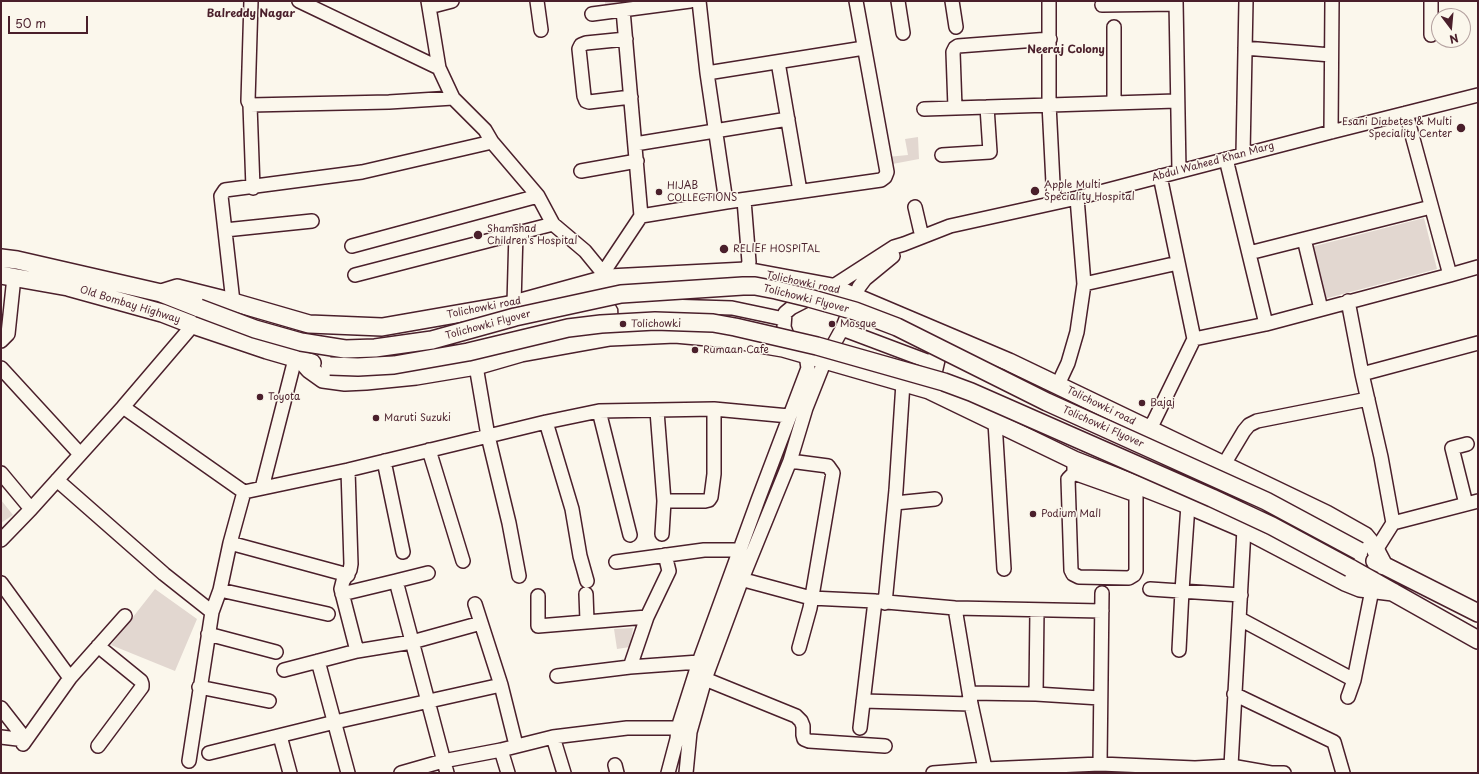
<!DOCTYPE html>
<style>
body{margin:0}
#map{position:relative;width:1479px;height:774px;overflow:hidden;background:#fbf7ec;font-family:"Playpen Sans",sans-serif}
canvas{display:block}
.frame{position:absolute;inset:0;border:2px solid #4a1f2b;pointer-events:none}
.north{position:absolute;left:1431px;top:8px;width:40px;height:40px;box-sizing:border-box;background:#fbf7ec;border:1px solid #b4a19f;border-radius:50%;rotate:164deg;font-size:11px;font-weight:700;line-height:16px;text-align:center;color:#4a1f2b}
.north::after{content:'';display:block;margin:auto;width:14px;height:18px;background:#4a1f2b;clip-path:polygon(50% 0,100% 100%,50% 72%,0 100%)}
.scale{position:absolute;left:8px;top:16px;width:80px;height:18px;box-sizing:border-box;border:2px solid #4a1f2b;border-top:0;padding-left:5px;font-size:12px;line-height:14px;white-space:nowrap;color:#4a1f2b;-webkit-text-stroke:3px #fbf7ec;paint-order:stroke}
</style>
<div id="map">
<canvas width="1479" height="774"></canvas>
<div class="frame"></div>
<div class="north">N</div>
<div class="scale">50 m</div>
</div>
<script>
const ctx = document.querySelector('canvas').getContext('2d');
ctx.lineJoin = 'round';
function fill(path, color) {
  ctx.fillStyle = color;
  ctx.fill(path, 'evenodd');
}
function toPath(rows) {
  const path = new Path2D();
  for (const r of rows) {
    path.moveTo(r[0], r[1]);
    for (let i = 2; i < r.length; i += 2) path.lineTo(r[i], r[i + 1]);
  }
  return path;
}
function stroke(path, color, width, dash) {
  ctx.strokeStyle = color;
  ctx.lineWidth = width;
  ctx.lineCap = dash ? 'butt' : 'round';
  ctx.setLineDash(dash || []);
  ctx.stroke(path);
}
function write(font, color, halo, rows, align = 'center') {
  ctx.font = font + ' "Playpen Sans",sans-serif';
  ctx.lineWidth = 3;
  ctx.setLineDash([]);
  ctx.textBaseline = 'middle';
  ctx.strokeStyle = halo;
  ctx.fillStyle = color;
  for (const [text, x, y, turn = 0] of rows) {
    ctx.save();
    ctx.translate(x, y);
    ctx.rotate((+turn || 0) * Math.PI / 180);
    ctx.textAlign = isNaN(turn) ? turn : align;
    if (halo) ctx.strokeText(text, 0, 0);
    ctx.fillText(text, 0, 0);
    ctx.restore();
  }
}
fill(toPath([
 [605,1,628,1,628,7,605,11],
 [918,137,919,159,887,165,887,157,908,155,905,139],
 [1424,218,1437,269,1324,299,1311,247],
 [1,500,13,515,1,523],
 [155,589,197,619,175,671,111,645],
 [633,628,630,647,617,649,614,629]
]), '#e2d7d0');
const minor = toPath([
 [251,1,248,101,250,105,253,188],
 [299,1,439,68],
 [428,1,439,68,453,98,485,130,492,142,538,196,553,224,585,251,603,273,609,278,625,307,626,331],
 [537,1,541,30],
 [699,1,707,73,726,202],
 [898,1,903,33],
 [952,1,956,27],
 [1049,1,1049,104,1054,203],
 [1176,1,1179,171],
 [1102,5,1176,4],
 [429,7,452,1],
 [623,10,641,216],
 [592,14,690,1],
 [1114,27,1114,103],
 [1431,35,1431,1],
 [626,39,586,43,581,45,579,49,584,96,586,101,589,102,631,97],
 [1245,48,1331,55],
 [778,62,800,191],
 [707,73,864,48],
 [250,105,389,102,453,98],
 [955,108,953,52,955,48,958,46,1050,39],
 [924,109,1176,101],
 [1406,113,1450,275],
 [1331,132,1332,1],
 [635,144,788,119],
 [1243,154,1246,1],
 [942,155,990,152,987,107],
 [1226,159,1266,324],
 [581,171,637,161],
 [1160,176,1194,339],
 [1077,198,1084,284,1178,263],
 [744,200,749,262,746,271],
 [915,207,922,237],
 [225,230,312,221],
 [1304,239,1321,309],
 [352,246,538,196],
 [1249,253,1431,207],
 [603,273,641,216,726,202,881,180,885,177,887,172,856,1],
 [355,275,553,224],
 [1348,301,1362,374,1381,457,1393,523,1376,550],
 [233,302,221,196,225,190,362,172,492,142],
 [514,304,516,232],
 [625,307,665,306,732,308,784,319],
 [842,329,935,364],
 [1,341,8,334,14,277],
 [476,366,488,436,509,523,519,576],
 [1,368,80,454],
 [1362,374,1478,343],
 [1061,378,1068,363,1077,332,1084,284],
 [123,407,244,492,348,470,546,422,599,411,714,409,789,416],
 [599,411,630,535],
 [657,411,664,501,662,534],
 [546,422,572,509,580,556,587,581],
 [995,422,1004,569],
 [1149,428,1154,421,1194,339,1266,324,1450,275,1478,267],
 [429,450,463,561],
 [384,461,403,552],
 [790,461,828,466,833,473,810,608,799,648],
 [1074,465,1074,473,1136,495,1137,487],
 [1223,466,1244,431,1249,425,1257,421,1368,399],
 [348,470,351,564,350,570,343,581,341,589,357,651],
 [1,473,31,509],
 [1074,473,1068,479,1071,570,1073,574,1079,577,1129,578,1134,575,1136,571,1136,495],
 [57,480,164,574,212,612],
 [262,488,295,359],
 [664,501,705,501,709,500,711,497,714,474,714,409],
 [895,503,935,499],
 [1466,504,1452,448,1467,444],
 [1393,523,1478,501],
 [1,540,31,509,123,407,193,325],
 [230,543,348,575],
 [616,562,704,550,740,550],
 [428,573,396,581,447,773],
 [733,577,811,598,875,601,955,608,1102,611],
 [1,583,70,678],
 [1150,589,1241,595],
 [220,590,328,614],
 [342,594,396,581],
 [586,594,587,621],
 [538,596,538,626,647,617],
 [885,603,896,490,903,383],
 [475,604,501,685,516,745],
 [955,608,971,704,986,773],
 [1240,619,1354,680],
 [208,634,276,652],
 [1179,650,1182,591,1188,505],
 [318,661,348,773],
 [630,667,647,617,669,571,665,555],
 [284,670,357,651,412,642,481,623],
 [557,676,630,667,699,662,706,662],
 [705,679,796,716,801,721,803,726,803,735,804,739,809,741,885,746],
 [199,687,269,701],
 [970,693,1036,694,1100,698],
 [1036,694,1037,610],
 [1234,694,1334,742,1343,773],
 [1348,697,1354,680,1372,590],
 [863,701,971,704],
 [1,708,26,740],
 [860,728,875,601],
 [280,736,290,773],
 [1,737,26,740],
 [553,737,564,773],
 [23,744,70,678,125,616],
 [98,746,142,687,142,684,141,681,98,646],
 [501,750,508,773],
 [209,753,335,722,501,685],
 [189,761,212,612,220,590,230,543,244,492],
 [1100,764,1102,593],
 [615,765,617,773],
 [1231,766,1244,529],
 [401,773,443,761,501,750,553,737,627,728,678,728,685,730],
 [668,773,677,739,678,728,699,662,758,500,808,368,806,355,787,335,784,327,785,313,791,308,832,287,894,247,904,244,950,226,1077,198,1331,132,1478,95],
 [686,773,690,732,705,679,742,579,790,461,806,408,825,360,842,329,859,287,865,279,893,256],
 [933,773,985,769,1100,764,1195,768,1231,766,1271,773,1284,773]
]);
const major = toPath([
 [1,258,17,260,161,293,199,308],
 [1,275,68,287,162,313,193,325,267,350,312,363],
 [161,293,177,288,233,302,309,324,382,327,514,304,609,278,746,271,832,287,1009,362,1326,514,1365,536,1374,547,1384,566],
 [302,361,309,369,323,379,345,382,366,381,416,376,476,366,521,353,610,337,675,334,730,339,783,348,929,390,1074,460,1188,505,1244,529,1345,582,1360,588,1393,592],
 [929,390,942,334],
 [1375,561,1478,613],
 [1350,568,1478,640]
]);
stroke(minor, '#4a1f2b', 16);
stroke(major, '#4a1f2b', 20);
stroke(minor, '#fbf7ec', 13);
stroke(major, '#fbf7ec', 17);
const majorBridge = toPath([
 [199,308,255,329,301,342,345,349,375,348,432,340,515,317,621,294,743,286,755,286,776,290,809,298,855,311,897,327,1047,402,1266,501,1359,551],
 [330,366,358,367,394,365,468,352,568,328,601,324,655,321,713,323,735,327,817,346,944,382,971,392,1212,498,1272,526,1350,568]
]);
stroke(majorBridge, '#4a1f2b', 20, []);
stroke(majorBridge, '#fbf7ec', 17);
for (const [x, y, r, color] of [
 [1461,128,5,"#4a1f2b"],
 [1035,191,5,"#4a1f2b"],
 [659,192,4,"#4a1f2b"],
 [478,235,5,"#4a1f2b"],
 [724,249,5,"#4a1f2b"],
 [623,324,4,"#4a1f2b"],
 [832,324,4,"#4a1f2b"],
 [695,350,4,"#4a1f2b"],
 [260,397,4,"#4a1f2b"],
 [1142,403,4,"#4a1f2b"],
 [376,418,4,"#4a1f2b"],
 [1033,514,4,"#4a1f2b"]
]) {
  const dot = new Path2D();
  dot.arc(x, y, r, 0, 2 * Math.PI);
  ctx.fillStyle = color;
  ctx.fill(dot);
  stroke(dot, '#fbf7ec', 1.5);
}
write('10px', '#4a1f2b', '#fbf7ec', [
 ["Esani Diabetes & Multi",1452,122,"right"],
 ["Speciality Center",1452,134,"right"],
 ["Apple Multi",1044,185],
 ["Speciality Hospital",1044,197],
 ["HIJAB",667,186],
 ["COLLECTIONS",667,198],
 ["Shamshad",487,229],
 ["Children's Hospital",487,241],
 ["RELIEF HOSPITAL",733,249],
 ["Tolichowki",631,324],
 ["Mosque",840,324],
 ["Rumaan Cafe",703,350],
 ["Toyota",268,397],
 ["Bajaj",1150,403],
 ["Maruti Suzuki",384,418],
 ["Podium Mall",1041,514]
], 'left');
write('10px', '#4a1f2b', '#fbf7ec', [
 ["Abdul Waheed Khan Marg",1213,162,-15],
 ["Tolichowki road",803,283,12],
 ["Tolichowki Flyover",806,299,14],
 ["Old Bombay Highway",130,305,17],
 ["Tolichowki road",484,308,-11],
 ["Tolichowki Flyover",488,325,-15],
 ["Tolichowki road",1101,406,26],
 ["Tolichowki Flyover",1103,427,24]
]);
write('bold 11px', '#4a1f2b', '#fbf7ec', [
 ["Balreddy Nagar",251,14],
 ["Neeraj Colony",1066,50]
]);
</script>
